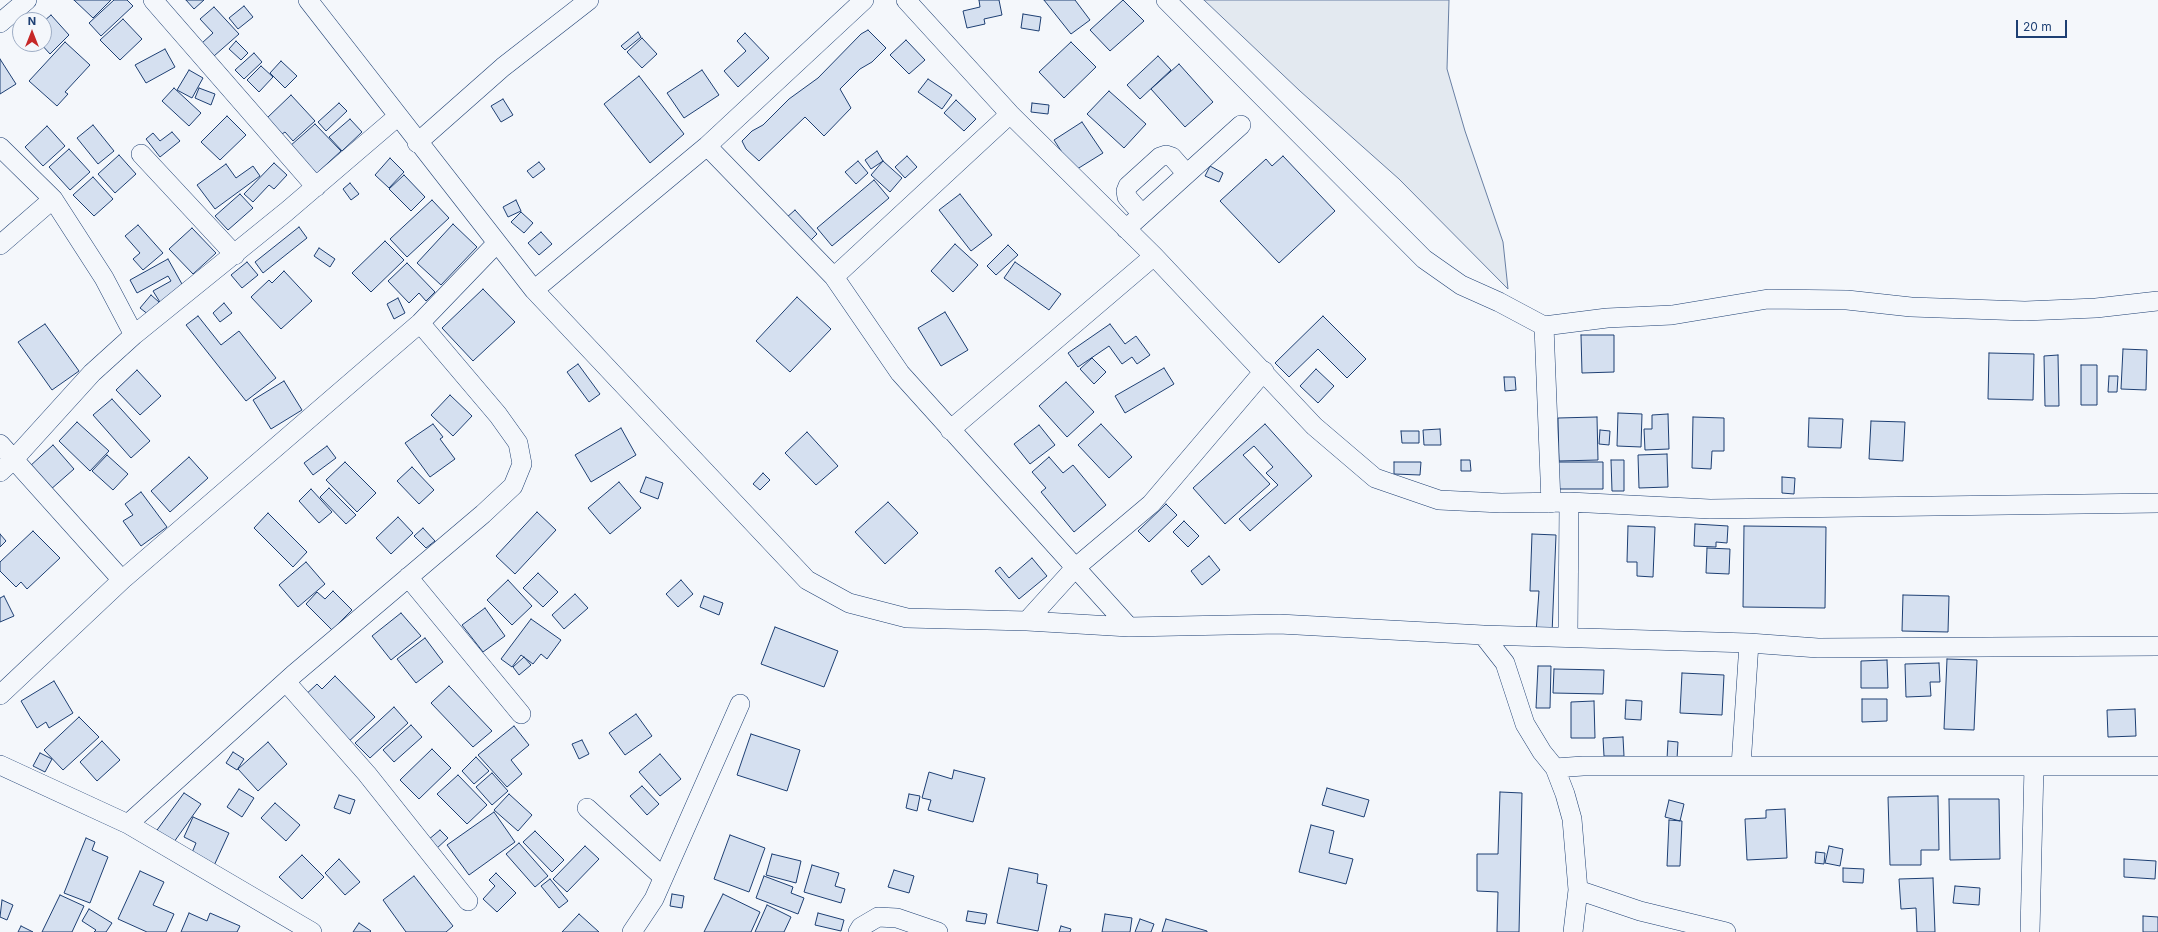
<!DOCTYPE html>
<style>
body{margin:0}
#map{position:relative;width:2158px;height:932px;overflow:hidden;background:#f4f7fb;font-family:Inter,sans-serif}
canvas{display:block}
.north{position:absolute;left:12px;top:12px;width:40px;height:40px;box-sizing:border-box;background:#f4f7fb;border:1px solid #9eadc5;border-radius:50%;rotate:0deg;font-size:11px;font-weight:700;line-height:16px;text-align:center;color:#1d3f73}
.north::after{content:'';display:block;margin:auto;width:14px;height:18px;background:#c62828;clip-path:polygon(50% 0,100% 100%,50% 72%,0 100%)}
.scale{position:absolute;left:2016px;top:20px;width:51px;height:18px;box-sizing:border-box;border:2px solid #1d3f73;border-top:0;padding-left:5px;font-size:12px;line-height:14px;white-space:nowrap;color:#1d3f73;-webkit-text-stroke:3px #f4f7fb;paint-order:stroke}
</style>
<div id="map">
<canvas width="2158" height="932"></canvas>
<div class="north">N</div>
<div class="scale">20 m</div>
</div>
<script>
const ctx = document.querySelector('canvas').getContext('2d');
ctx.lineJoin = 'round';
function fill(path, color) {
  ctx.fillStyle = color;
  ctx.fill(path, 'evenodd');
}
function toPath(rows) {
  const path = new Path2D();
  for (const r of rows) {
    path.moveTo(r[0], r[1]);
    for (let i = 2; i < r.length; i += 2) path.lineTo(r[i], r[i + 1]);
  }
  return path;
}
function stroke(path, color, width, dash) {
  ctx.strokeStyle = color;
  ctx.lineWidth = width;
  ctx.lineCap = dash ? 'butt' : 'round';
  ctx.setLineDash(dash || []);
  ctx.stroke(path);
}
const green = toPath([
 [1204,0,1449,0,1447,69,1465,131,1503,242,1508,289,1399,179,1300,91,1204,0]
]);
fill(green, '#e3e9f0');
stroke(green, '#687fa3', 1);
const building = toPath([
 [74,0,111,0,93,18,74,0],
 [114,0,127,0,133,6,101,36,89,23,114,0],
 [186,0,204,0,194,9,186,0],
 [979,0,999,0,1002,15,984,19,985,24,967,28,963,11,980,7,979,0],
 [1044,0,1075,0,1090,20,1071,34,1044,0],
 [1123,0,1144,21,1110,51,1090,30,1123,0],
 [244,6,253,17,238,29,229,18,244,6],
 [214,7,239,34,214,56,202,43,213,33,200,19,214,7],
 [1023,14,1041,17,1039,31,1021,28,1023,14],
 [51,15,69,35,50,54,41,44,44,44,44,21,51,15],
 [123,19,142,39,120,60,100,40,123,19],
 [868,30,886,48,872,62,860,69,840,89,851,108,824,136,805,117,759,161,746,149,742,141,752,131,763,125,789,99,818,78,861,34,868,30],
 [638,32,641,37,625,50,621,46,638,32],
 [745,33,769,58,738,87,724,71,746,51,737,41,745,33],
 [642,38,657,54,642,68,627,52,642,38],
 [906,40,925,60,909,74,890,55,906,40],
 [236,41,248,53,241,60,229,49,236,41],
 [65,42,90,65,65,92,68,94,57,106,29,81,65,42],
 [1071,42,1096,67,1064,98,1039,72,1071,42],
 [165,49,175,67,146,83,135,65,165,49],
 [254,53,262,62,244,79,235,70,254,53],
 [1158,56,1171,70,1140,99,1127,85,1158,56],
 [0,59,16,84,0,94,0,59],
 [281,61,297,76,285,88,270,73,281,61],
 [1179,64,1213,102,1185,127,1151,89,1179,64],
 [261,66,273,77,259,92,247,80,261,66],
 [189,70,203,78,192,98,177,90,189,70],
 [702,70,719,95,684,118,667,93,702,70],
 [639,76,684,134,650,163,604,104,639,76],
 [928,79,952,95,942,109,918,92,928,79],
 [174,88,201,113,189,126,162,101,174,88],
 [199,88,215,94,211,105,195,98,199,88],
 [1109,91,1146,124,1124,148,1087,114,1109,91],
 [291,95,315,121,293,141,285,132,282,134,267,118,291,95],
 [503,99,513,115,501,122,491,106,503,99],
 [956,100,976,119,964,131,944,113,956,100],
 [339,103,347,111,326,131,318,122,339,103],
 [1032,103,1049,105,1048,114,1031,112,1032,103],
 [227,116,246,135,220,160,201,142,227,116],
 [350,119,362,132,342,151,329,137,350,119],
 [1082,122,1103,153,1074,171,1054,140,1082,122],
 [315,124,341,151,316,174,290,146,315,124],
 [93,125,114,151,98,164,77,138,93,125],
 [47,126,65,146,43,166,25,147,47,126],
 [172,132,180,141,160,157,146,139,153,133,160,141,172,132],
 [69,149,90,172,70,190,49,167,69,149],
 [877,151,883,161,871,169,865,160,877,151],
 [119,155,136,174,115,193,98,174,119,155],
 [907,156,917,167,905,178,895,167,907,156],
 [1283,156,1335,211,1279,263,1220,201,1266,159,1272,166,1283,156],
 [390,158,404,172,389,188,375,175,390,158],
 [858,161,868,173,856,184,845,172,858,161],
 [883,161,902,178,890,192,871,175,883,161],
 [539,162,545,169,533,178,527,171,539,162],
 [274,163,287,175,274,189,269,185,253,202,244,194,274,163],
 [226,164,236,178,253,166,260,176,215,209,197,185,226,164],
 [1210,166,1223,173,1219,182,1205,176,1210,166],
 [404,175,425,197,411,211,389,189,404,175],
 [93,177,113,199,94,216,73,195,93,177],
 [874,180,889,198,832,246,817,228,874,180],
 [350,183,359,194,351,200,343,189,350,183],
 [240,194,253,208,228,230,215,216,240,194],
 [960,194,992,235,971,251,939,210,960,194],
 [432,200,449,218,407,257,390,239,432,200],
 [516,200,521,211,508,217,503,207,516,200],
 [795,210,817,234,808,243,786,218,795,210],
 [521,212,533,223,524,233,511,222,521,212],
 [453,224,477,247,441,285,417,263,453,224],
 [138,225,163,253,143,270,133,259,140,253,125,236,138,225],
 [299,227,307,238,263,273,255,262,299,227],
 [192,228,216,253,193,274,169,249,192,228],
 [541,232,552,244,539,255,528,243,541,232],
 [385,241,404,260,371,292,352,273,385,241],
 [955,244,978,265,953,292,931,271,955,244],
 [1008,245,1018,255,996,275,987,266,1008,245],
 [319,248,335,259,330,267,314,256,319,248],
 [168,259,187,293,163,307,153,291,171,281,168,276,137,293,130,280,168,259],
 [247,262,258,275,242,288,231,275,247,262],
 [1015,262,1061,294,1049,310,1004,278,1015,262],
 [407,263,435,292,426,301,419,293,409,303,388,281,407,263],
 [284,271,312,301,281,329,251,297,269,280,272,283,284,271],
 [483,289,515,322,473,361,442,328,483,289],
 [151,295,159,302,149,315,140,308,151,295],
 [797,297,831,329,790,372,756,341,797,297],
 [398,298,405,313,394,319,387,304,398,298],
 [224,303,232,313,220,322,213,313,224,303],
 [945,312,968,350,941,366,918,328,945,312],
 [198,316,221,345,239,331,276,378,246,401,186,325,198,316],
 [1323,316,1366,359,1347,378,1318,349,1289,377,1275,363,1323,316],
 [45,324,79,371,52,390,18,342,45,324],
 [1110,324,1125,344,1136,336,1150,355,1137,364,1132,357,1122,364,1109,346,1078,367,1068,353,1110,324],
 [1581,335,1614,335,1614,372,1582,373,1581,335],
 [2123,349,2147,350,2146,390,2121,389,2123,349],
 [1989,353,2034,354,2033,400,1988,399,1989,353],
 [2058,355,2059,406,2045,406,2044,356,2058,355],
 [1092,358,1106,372,1094,384,1080,369,1092,358],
 [578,364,600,394,589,402,567,372,578,364],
 [2081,365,2097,365,2097,405,2081,405,2081,365],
 [1164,368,1174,384,1125,413,1115,396,1164,368],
 [1316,369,1334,386,1318,403,1300,386,1316,369],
 [137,370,161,396,140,415,116,390,137,370],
 [2109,376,2118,376,2117,392,2108,392,2109,376],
 [1504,377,1515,377,1516,390,1505,391,1504,377],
 [284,381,302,410,271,429,253,400,284,381],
 [1066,382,1094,412,1067,437,1039,406,1066,382],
 [450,395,472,416,453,436,431,415,450,395],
 [112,399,150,441,131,458,93,415,112,399],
 [1618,413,1642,414,1641,447,1617,446,1618,413],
 [1668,414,1669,449,1645,450,1644,429,1652,429,1652,415,1668,414],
 [1597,417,1598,460,1559,461,1558,418,1597,417],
 [1693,417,1724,418,1724,451,1712,451,1711,469,1692,468,1693,417],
 [1809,418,1843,419,1841,448,1808,447,1809,418],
 [1871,421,1905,422,1903,461,1869,459,1871,421],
 [77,422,109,451,90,471,59,441,77,422],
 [433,424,443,437,440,439,455,459,430,477,405,443,433,424],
 [1101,424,1132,457,1109,478,1078,445,1101,424],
 [1265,424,1312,476,1250,531,1239,519,1278,485,1266,473,1273,467,1254,446,1243,455,1270,484,1225,524,1193,488,1265,424],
 [1039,425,1055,445,1030,464,1014,444,1039,425],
 [621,428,636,455,591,482,575,455,621,428],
 [1440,429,1441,445,1424,445,1423,430,1440,429],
 [1600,430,1610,431,1609,445,1599,444,1600,430],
 [1401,431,1419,431,1419,443,1402,443,1401,431],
 [807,432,838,466,816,485,785,453,807,432],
 [53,445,74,469,50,490,29,467,53,445],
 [327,446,336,458,313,475,304,463,327,446],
 [1667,454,1668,487,1639,488,1638,455,1667,454],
 [107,455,128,474,113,490,92,471,107,455],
 [189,457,208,478,170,512,151,491,189,457],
 [1049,457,1063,473,1073,465,1106,505,1074,532,1041,492,1046,488,1032,472,1049,457],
 [1461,460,1470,460,1471,471,1461,471,1461,460],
 [1611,460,1624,460,1624,491,1612,491,1611,460],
 [345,462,376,493,357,512,326,480,345,462],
 [1394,462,1421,462,1420,475,1394,474,1394,462],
 [1558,462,1603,462,1603,489,1559,489,1558,462],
 [412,467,434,490,419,504,397,481,412,467],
 [763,473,770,480,760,490,753,484,763,473],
 [646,477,663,483,658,499,640,492,646,477],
 [1782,477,1795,478,1794,494,1782,493,1782,477],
 [619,482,641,508,610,534,588,508,619,482],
 [329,488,356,515,346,524,320,497,329,488],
 [311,489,332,512,319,523,299,501,311,489],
 [141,492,167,527,141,546,123,521,133,515,125,504,141,492],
 [888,502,918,533,885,564,855,532,888,502],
 [1166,504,1177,515,1149,542,1138,531,1166,504],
 [537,512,556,530,515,574,496,556,537,512],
 [268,513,307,552,293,567,254,528,268,513],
 [398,517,413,533,391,554,376,538,398,517],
 [1184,521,1199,536,1188,547,1173,532,1184,521],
 [1695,524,1728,526,1727,543,1716,542,1716,547,1694,546,1695,524],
 [1628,526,1655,527,1653,577,1637,576,1637,562,1627,562,1628,526],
 [1744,526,1826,527,1825,608,1743,607,1744,526],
 [423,528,435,541,426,548,414,536,423,528],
 [33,531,60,558,27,589,21,582,16,587,0,571,0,562,33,531],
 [0,534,6,541,0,547,0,534],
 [1532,534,1556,535,1552,634,1536,633,1539,591,1530,591,1532,534],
 [1707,548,1730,549,1729,574,1706,573,1707,548],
 [1209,556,1220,570,1202,585,1191,571,1209,556],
 [1032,558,1047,576,1019,599,995,571,1000,567,1009,578,1032,558],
 [306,562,325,584,298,607,279,585,306,562],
 [538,573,558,592,543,607,523,588,538,573],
 [508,580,532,606,512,625,487,600,508,580],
 [681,580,693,594,678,607,666,594,681,580],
 [333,591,352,610,332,630,306,604,317,592,325,599,333,591],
 [575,594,588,608,564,629,552,615,575,594],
 [1903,595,1949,596,1948,632,1902,631,1903,595],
 [4,596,14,616,0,622,0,598,4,596],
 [704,596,723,603,719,615,700,607,704,596],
 [485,608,505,636,483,652,462,625,485,608],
 [401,613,421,636,391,660,372,636,401,613],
 [531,619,561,640,547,659,541,654,533,664,521,655,512,667,501,659,531,619],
 [775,627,838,651,824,687,761,664,775,627],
 [425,638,443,662,416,683,397,659,425,638],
 [524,657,531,665,519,675,513,667,524,657],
 [1947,659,1977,660,1974,730,1944,729,1947,659],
 [1887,660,1888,688,1861,688,1861,661,1887,660],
 [1939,663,1940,682,1930,682,1931,696,1906,697,1905,664,1939,663],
 [1538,666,1551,666,1550,708,1536,708,1538,666],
 [1554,669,1604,670,1603,694,1553,693,1554,669],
 [1682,673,1724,675,1722,715,1680,713,1682,673],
 [335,676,375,717,346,744,302,698,317,684,322,689,335,676],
 [54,681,73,713,49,728,46,722,37,728,21,701,54,681],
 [449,686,492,731,473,747,431,703,449,686],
 [1862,699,1887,699,1887,721,1862,722,1862,699],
 [1626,700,1642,701,1641,720,1625,719,1626,700],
 [1594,701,1595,738,1571,738,1571,702,1594,701],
 [394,707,408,723,370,758,355,743,394,707],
 [2135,709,2136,736,2108,737,2107,710,2135,709],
 [636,714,652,736,625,755,609,733,636,714],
 [79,717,99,737,63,770,44,750,79,717],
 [411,725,422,737,394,762,383,750,411,725],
 [514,726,529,745,511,760,522,774,507,787,478,755,514,726],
 [751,734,800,750,787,791,737,775,751,734],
 [1623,737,1624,756,1604,756,1603,738,1623,737],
 [582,740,589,754,579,759,572,744,582,740],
 [102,741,120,760,97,781,80,762,102,741],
 [1668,741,1678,742,1677,759,1667,759,1668,741],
 [268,742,287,764,258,791,238,769,268,742],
 [432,749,451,768,419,799,400,780,432,749],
 [233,752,244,759,237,770,226,763,233,752],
 [40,753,52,759,45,772,33,766,40,753],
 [660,754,681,779,660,796,639,772,660,754],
 [476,757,489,771,474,784,462,771,476,757],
 [954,770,985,778,973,822,928,810,931,800,922,798,929,772,952,779,954,770],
 [492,773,508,791,492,805,476,787,492,773],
 [458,775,487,805,467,824,437,794,458,775],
 [642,786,659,804,647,815,630,796,642,786],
 [1327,788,1369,800,1364,817,1322,805,1327,788],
 [239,789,254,798,242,817,227,807,239,789],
 [1500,792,1522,793,1519,932,1497,932,1498,892,1477,891,1477,854,1498,854,1500,792],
 [184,793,201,804,169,849,152,837,184,793],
 [509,794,532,815,518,831,494,810,509,794],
 [909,794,920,796,917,811,906,808,909,794],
 [339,795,355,800,350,814,334,808,339,795],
 [1938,796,1939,850,1921,850,1921,865,1890,865,1888,797,1938,796],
 [1949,799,1999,799,2000,859,1950,860,1949,799],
 [1669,800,1684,804,1680,821,1665,817,1669,800],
 [275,803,300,825,286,841,261,818,275,803],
 [1785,809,1787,858,1747,860,1745,819,1766,818,1766,810,1785,809],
 [494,812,515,842,469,875,447,845,494,812],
 [193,817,229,833,212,870,189,860,196,843,184,837,193,817],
 [1669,820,1682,821,1680,866,1667,866,1669,820],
 [1311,825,1334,831,1329,853,1353,859,1346,884,1299,872,1311,825],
 [440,830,448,838,436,849,428,840,440,830],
 [535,831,564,860,552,872,523,842,535,831],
 [730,835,765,848,749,892,714,879,730,835],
 [86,838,95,842,92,850,108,857,90,903,64,893,86,838],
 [519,843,548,876,535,887,506,854,519,843],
 [585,846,599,859,567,892,553,879,585,846],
 [1829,846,1843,849,1840,866,1825,863,1829,846],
 [1816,852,1825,853,1824,864,1815,863,1816,852],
 [772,854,801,861,796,883,766,875,772,854],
 [302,855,324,877,302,899,279,877,302,855],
 [339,859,360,882,345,895,325,873,339,859],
 [2124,859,2156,861,2155,879,2124,877,2124,859],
 [812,865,839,873,835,886,845,889,841,903,804,892,812,865],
 [1009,868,1038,874,1037,883,1047,885,1038,931,997,923,1009,868],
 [1843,868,1864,869,1863,883,1843,882,1843,868],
 [894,870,914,876,909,893,888,887,894,870],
 [140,871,164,882,153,905,174,914,166,932,147,932,118,919,140,871],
 [496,873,516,893,497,912,483,899,495,886,489,880,496,873],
 [414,876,453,926,446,932,406,932,383,900,414,876],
 [764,876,793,887,791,893,804,898,798,914,756,898,764,876],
 [1933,878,1935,932,1917,932,1916,908,1901,909,1899,879,1933,878],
 [550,879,568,901,559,908,541,886,550,879],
 [1955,886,1980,888,1979,905,1953,903,1955,886],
 [672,894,684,896,682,908,670,906,672,894],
 [723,894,760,912,751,932,704,932,723,894],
 [60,895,84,906,72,932,42,932,60,895],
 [2,900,13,905,7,920,0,917,2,900],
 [767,905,791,917,784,932,755,932,767,905],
 [89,909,112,923,106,932,94,932,96,930,82,921,89,909],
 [968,911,987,914,985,924,966,921,968,911],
 [189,913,207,921,210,913,240,926,237,932,181,932,189,913],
 [818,913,844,920,841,931,815,925,818,913],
 [579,914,599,932,562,932,579,914],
 [1105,914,1132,918,1130,932,1102,932,1105,914],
 [2143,916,2158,917,2158,932,2143,932,2143,916],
 [1140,919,1154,924,1151,932,1135,932,1140,919],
 [1166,919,1207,931,1207,932,1162,932,1166,919],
 [359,923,371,931,370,932,353,932,359,923],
 [21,926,33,932,18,932,21,926],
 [1061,926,1071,929,1070,932,1059,932,1061,926]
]);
fill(building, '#d5e0f0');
stroke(building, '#1d3f73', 1);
const minor = toPath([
 [153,0,316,187],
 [308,0,534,290,807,580,849,603,907,618,1027,621,1129,627,1279,624,1483,635,1749,643,1818,648,2158,646],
 [906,0,1010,114,1154,256,1314,426,1375,478,1439,500,1501,503,1569,502,1710,509,2158,503],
 [1166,0,1424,259,1461,285,1499,302,1544,326,1607,318,1672,315,1768,299,1847,300,1911,307,2025,311,2096,308,2158,301],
 [0,23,27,0],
 [417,143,503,67,589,0],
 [707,146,834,277,900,373,1129,627],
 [0,147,53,199,104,278,134,335],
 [141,154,235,255],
 [1141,213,1127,197,1126,191,1128,186,1160,157,1166,155,1172,157,1186,173],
 [1126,229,1241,125],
 [0,245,53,199],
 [834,277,1010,114],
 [534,290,707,146,864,0],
 [1544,326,1551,503],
 [950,430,1154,256],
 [0,444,122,580],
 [0,472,14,459,92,373,134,335,286,212,397,117],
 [408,577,521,714],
 [1027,621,1075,568,1151,504,1264,371],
 [1483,635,1505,663,1525,724,1542,752,1555,768,1565,794,1572,819,1578,890,1573,932],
 [1568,637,1569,502],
 [286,682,367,774,468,901],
 [0,695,122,580,420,323,496,244],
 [0,765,128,824,312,932],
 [1741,766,1749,643],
 [1555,768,1583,766,2158,766],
 [587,808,663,877],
 [128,824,293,675,483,514,513,486,522,464,518,443,498,415,420,323],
 [1578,890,1640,911,1726,932],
 [632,932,654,899,740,704],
 [858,932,861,927,878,917,897,918,938,932],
 [2030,932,2034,766]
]);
stroke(minor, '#1d3f73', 20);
stroke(minor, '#f4f7fb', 19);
</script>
